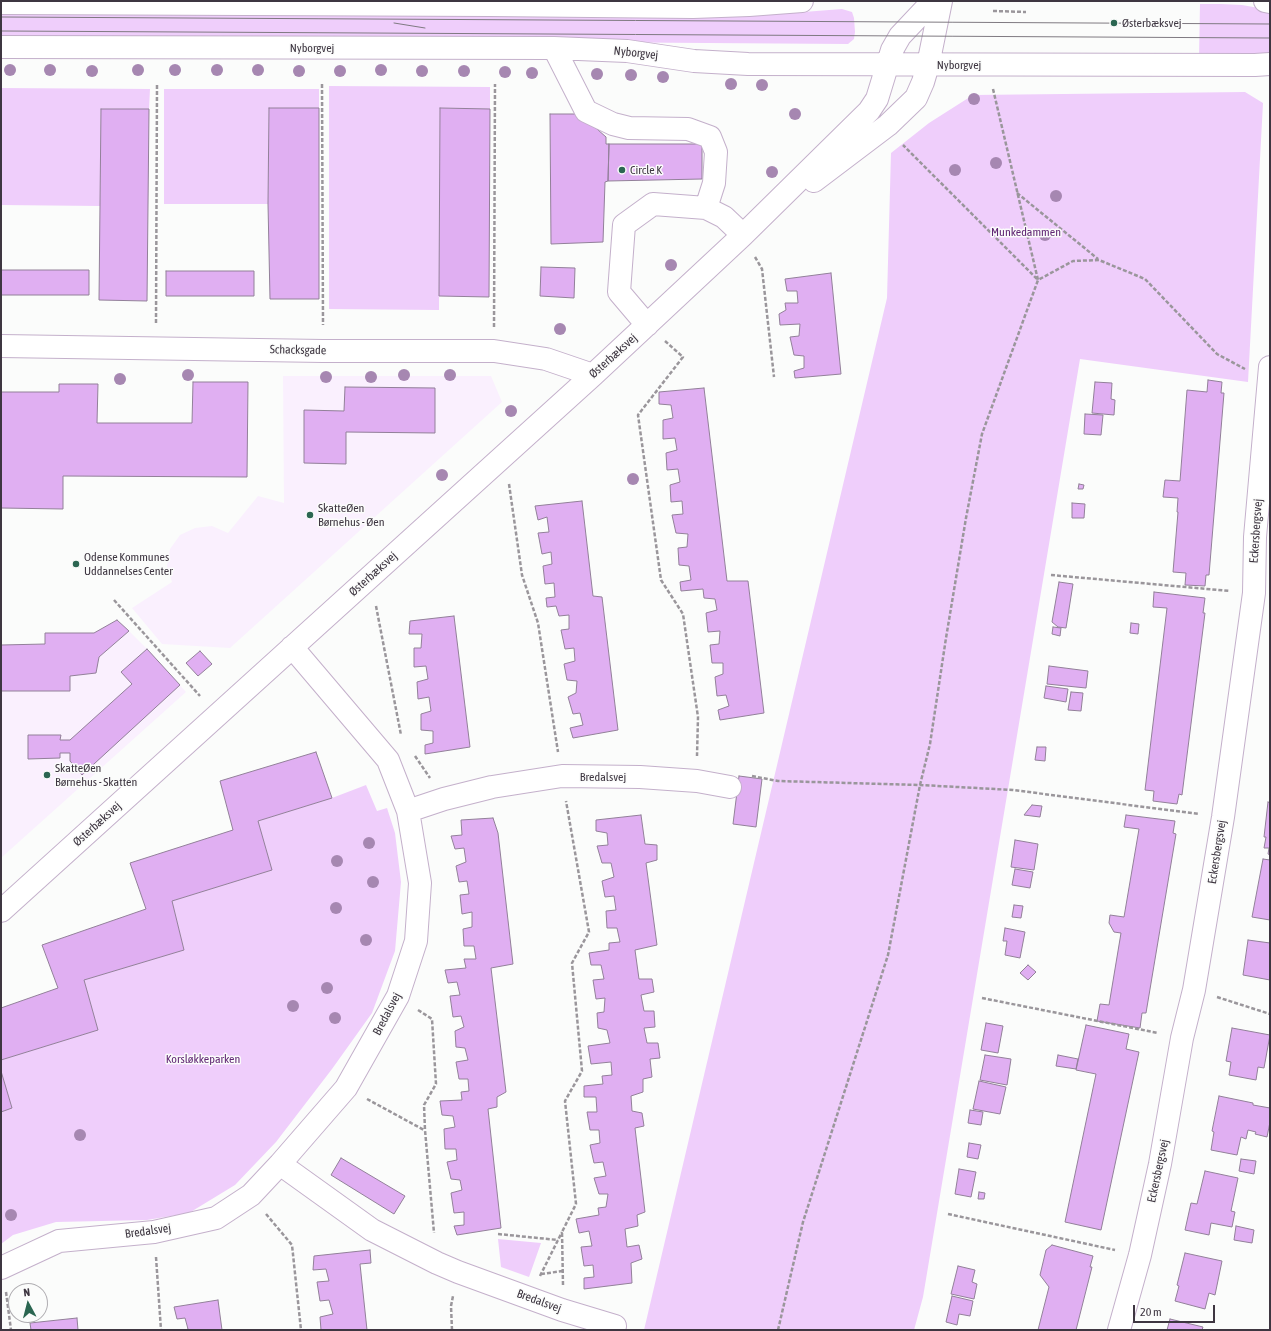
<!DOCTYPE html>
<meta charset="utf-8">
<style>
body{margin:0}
#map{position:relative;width:1271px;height:1331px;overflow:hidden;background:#fbfcfb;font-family:"Asap Condensed",sans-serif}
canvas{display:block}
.frame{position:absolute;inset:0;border:2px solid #3e3641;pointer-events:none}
.north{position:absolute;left:8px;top:1283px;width:40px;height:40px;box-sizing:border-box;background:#fbfcfb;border:1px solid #afadb1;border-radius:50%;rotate:353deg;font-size:11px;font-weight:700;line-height:16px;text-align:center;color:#3e3641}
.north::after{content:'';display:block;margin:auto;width:14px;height:18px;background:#2b6651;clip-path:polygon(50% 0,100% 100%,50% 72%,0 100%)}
.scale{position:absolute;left:1133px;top:1305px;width:82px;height:18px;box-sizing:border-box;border:2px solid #3e3641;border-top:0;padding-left:5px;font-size:12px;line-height:14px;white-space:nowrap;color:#3e3641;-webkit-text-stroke:3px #fbfcfb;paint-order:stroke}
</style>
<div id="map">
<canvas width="1271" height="1331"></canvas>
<div class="frame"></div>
<div class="north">N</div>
<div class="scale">20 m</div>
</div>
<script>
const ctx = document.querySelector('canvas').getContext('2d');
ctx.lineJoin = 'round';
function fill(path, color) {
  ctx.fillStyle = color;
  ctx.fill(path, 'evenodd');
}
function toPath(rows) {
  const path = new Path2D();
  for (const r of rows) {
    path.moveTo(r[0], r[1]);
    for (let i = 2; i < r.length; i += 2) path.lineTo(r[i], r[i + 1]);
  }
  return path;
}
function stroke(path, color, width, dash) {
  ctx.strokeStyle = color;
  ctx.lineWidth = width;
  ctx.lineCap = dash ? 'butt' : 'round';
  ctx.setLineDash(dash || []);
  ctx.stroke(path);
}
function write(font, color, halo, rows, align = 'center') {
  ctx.font = font + ' "Asap Condensed",sans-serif';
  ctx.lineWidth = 3;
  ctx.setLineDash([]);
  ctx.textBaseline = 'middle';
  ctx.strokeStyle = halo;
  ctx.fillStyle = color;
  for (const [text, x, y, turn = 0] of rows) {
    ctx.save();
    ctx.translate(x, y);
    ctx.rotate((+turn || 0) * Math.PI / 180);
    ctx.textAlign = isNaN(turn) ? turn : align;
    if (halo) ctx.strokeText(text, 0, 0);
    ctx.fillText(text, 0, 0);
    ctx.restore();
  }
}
fill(toPath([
 [283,376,491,376,502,402,230,648,162,644,132,608,172,582,167,566,170,549,180,535,195,528,212,526,228,533,258,496,284,503],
 [129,631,147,649,186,692,1,858,1,691,70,691,70,676,96,673,99,657]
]), '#faf0fe');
fill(toPath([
 [1200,4,1221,4,1242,5,1270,10,1270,57,1199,58],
 [1,9,751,14,791,13,842,9,852,12,854,18,855,32,854,39,848,44,1,38],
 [329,86,490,87,490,109,440,108,439,310,329,309],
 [1,88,150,89,149,109,101,109,100,206,1,205],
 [164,89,319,89,319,108,269,108,268,204,164,204],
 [1245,92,1263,103,1248,382,1080,359,923,1297,914,1330,644,1330,887,298,891,153,929,123,973,95],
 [366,785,377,811,387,808,395,833,401,882,395,951,372,1013,332,1069,276,1142,235,1185,189,1213,147,1220,56,1222,13,1235,1,1244,1,1112,12,1108,1,1071,1,1060,98,1030,84,980,184,950,172,901,272,870,258,821,332,798],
 [498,1239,541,1243,529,1277,501,1267]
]), '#efcefb');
const building = toPath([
 [269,108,319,108,319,299,270,299,268,204,269,108],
 [440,108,490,109,489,297,439,296,440,108],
 [101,109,149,109,147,301,99,300,101,109],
 [550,114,580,114,606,137,606,144,609,144,608,181,605,182,603,242,551,244,550,114],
 [609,144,702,144,702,179,608,181,609,144],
 [541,267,575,268,574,298,540,296,541,267],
 [1,270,89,270,89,295,1,295,1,270],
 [166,271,254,271,254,296,166,296,166,271],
 [831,273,841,374,795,378,794,371,804,368,804,356,794,355,790,337,799,336,800,324,780,325,779,314,786,310,785,303,798,303,797,291,787,291,785,279,831,273],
 [1208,380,1222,382,1221,393,1224,393,1209,575,1206,575,1205,586,1185,585,1186,573,1173,572,1178,512,1177,512,1178,498,1163,497,1165,480,1180,481,1187,390,1207,392,1208,380],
 [193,382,248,382,247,477,63,476,63,509,1,508,1,392,59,392,59,384,98,384,97,423,192,423,193,382],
 [1095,382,1112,383,1111,399,1115,400,1114,415,1092,413,1095,382],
 [345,387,435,388,435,433,346,432,346,464,304,463,304,410,344,411,345,387],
 [704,388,727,581,748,581,764,713,720,720,718,710,729,706,726,695,717,696,715,677,723,674,723,663,712,663,710,645,719,644,720,631,708,632,706,613,717,610,715,599,704,598,703,589,681,591,680,582,691,580,689,566,679,565,678,548,687,547,688,534,676,533,672,515,683,514,682,501,671,502,670,485,680,482,678,469,667,470,666,453,677,450,675,438,663,439,663,420,673,418,671,405,659,404,659,392,704,388],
 [1085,414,1103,415,1101,435,1084,434,1085,414],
 [1079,484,1084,485,1083,489,1078,489,1079,484],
 [582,501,593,596,602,597,618,730,573,738,570,728,583,725,580,713,573,714,568,697,576,693,577,681,567,680,564,664,575,661,574,648,565,649,561,630,569,629,569,615,559,616,556,606,547,607,546,598,555,597,554,583,545,584,543,566,552,564,551,552,542,554,538,533,549,532,547,517,538,520,535,506,582,501],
 [1072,503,1085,504,1084,518,1072,518,1072,503],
 [1059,582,1073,584,1066,628,1058,627,1052,622,1059,582],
 [1154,592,1205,598,1203,613,1205,613,1182,795,1179,794,1177,804,1153,801,1154,791,1145,790,1167,608,1153,607,1154,592],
 [454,616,470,747,425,754,425,745,433,743,433,731,421,730,421,714,431,711,429,697,418,699,417,682,428,679,426,666,414,667,414,648,421,648,422,634,409,634,410,621,454,616],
 [117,620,129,631,99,657,96,673,70,676,70,691,1,691,1,645,45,644,45,633,94,633,117,620],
 [1131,623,1139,624,1138,634,1130,633,1131,623],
 [1053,627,1061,628,1060,636,1052,634,1053,627],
 [147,649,180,685,82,775,70,761,70,753,60,753,60,758,28,759,28,735,61,735,60,740,70,740,132,684,121,672,147,649],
 [200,651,212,664,198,676,186,663,200,651],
 [1049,666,1088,671,1086,688,1047,684,1049,666],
 [1046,686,1068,689,1066,702,1044,698,1046,686],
 [1071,692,1083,693,1081,711,1068,710,1071,692],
 [1037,747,1046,747,1045,761,1035,760,1037,747],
 [316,752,332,798,258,821,272,870,172,901,184,950,84,980,98,1030,1,1060,1,1008,58,988,42,945,146,909,130,863,233,830,220,781,316,752],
 [739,776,762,779,756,827,733,824,739,776],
 [1268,802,1270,803,1270,855,1268,854,1269,848,1264,848,1266,837,1264,837,1268,802],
 [1032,805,1042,806,1040,817,1024,815,1032,805],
 [641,815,645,844,657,845,657,860,646,863,657,945,635,950,639,979,652,979,654,992,641,995,644,1011,654,1011,655,1027,644,1028,647,1043,658,1043,660,1058,650,1059,652,1077,643,1079,643,1092,631,1096,632,1111,642,1113,644,1126,635,1128,645,1212,637,1215,638,1226,625,1229,627,1247,639,1245,642,1259,631,1263,632,1283,584,1289,584,1278,594,1277,593,1265,584,1266,581,1247,592,1246,589,1231,579,1233,576,1219,599,1215,598,1208,606,1207,608,1194,599,1194,594,1178,606,1176,603,1162,594,1163,590,1145,600,1143,599,1130,590,1130,587,1112,597,1112,596,1097,584,1097,584,1086,603,1084,602,1076,612,1075,611,1062,591,1064,588,1046,610,1043,607,1030,598,1028,597,1013,604,1012,605,998,596,999,593,980,604,979,601,965,591,965,589,953,609,950,609,943,620,942,617,928,607,928,606,911,616,910,614,896,605,897,602,881,614,877,611,863,602,863,597,846,608,845,607,833,596,831,596,820,641,815],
 [1126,815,1175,821,1173,833,1176,834,1146,1013,1142,1013,1140,1028,1097,1021,1100,1004,1109,1005,1121,933,1114,932,1109,923,1110,915,1124,917,1139,829,1124,827,1126,815],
 [493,818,498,833,513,964,491,968,506,1092,497,1097,497,1107,488,1109,501,1228,457,1235,454,1226,464,1225,464,1212,454,1213,451,1193,462,1190,460,1180,451,1179,447,1162,457,1160,456,1149,445,1149,444,1129,455,1127,453,1116,442,1115,440,1101,462,1100,461,1092,469,1091,468,1079,459,1079,456,1062,468,1060,465,1048,456,1047,455,1031,464,1027,461,1016,453,1017,450,996,460,995,457,982,448,983,445,970,466,968,464,959,476,959,474,946,464,946,463,929,472,927,472,912,462,914,460,895,469,894,467,881,459,882,456,866,466,862,464,848,455,849,451,836,462,835,461,820,493,818],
 [1015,840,1038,844,1034,870,1011,867,1015,840],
 [1263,859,1270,860,1270,920,1252,917,1263,859],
 [1015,869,1033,872,1030,888,1012,885,1015,869],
 [1014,905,1023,906,1021,918,1012,917,1014,905],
 [1005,928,1025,932,1020,958,1005,955,1007,941,1003,941,1005,928],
 [1248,940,1270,943,1270,980,1243,975,1248,940],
 [1028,965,1036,972,1028,980,1020,973,1028,965],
 [986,1023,1003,1026,998,1053,981,1050,986,1023],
 [1086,1025,1129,1034,1126,1049,1139,1052,1101,1230,1065,1222,1096,1074,1076,1070,1086,1025],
 [1232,1028,1270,1035,1264,1068,1258,1067,1256,1080,1229,1075,1231,1062,1226,1061,1232,1028],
 [985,1055,1011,1059,1007,1085,980,1080,985,1055],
 [1058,1055,1078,1059,1076,1069,1056,1066,1058,1055],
 [1,1071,12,1108,1,1112,1,1071],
 [979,1081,1006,1087,1000,1114,973,1109,979,1081],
 [1219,1096,1253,1103,1253,1105,1270,1108,1270,1122,1267,1137,1255,1134,1256,1132,1248,1130,1246,1139,1241,1137,1237,1155,1211,1150,1214,1132,1212,1131,1219,1096],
 [970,1110,983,1112,981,1125,968,1123,970,1110],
 [969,1143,981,1145,978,1159,967,1157,969,1143],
 [341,1158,405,1196,394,1214,331,1175,341,1158],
 [1241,1159,1256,1161,1254,1174,1239,1171,1241,1159],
 [959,1169,976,1172,971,1197,955,1194,959,1169],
 [1205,1171,1238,1178,1231,1211,1235,1212,1232,1227,1211,1223,1209,1235,1185,1230,1191,1203,1197,1204,1205,1171],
 [979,1192,985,1193,984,1199,978,1199,979,1192],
 [1236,1226,1254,1230,1252,1243,1234,1240,1236,1226],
 [1052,1245,1093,1256,1090,1267,1092,1267,1076,1330,1038,1330,1049,1287,1040,1275,1046,1250,1052,1245],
 [370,1250,371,1263,360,1264,367,1330,321,1330,320,1317,333,1314,329,1300,320,1301,317,1282,329,1281,326,1269,313,1270,314,1256,370,1250],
 [1185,1253,1222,1261,1215,1295,1209,1293,1205,1309,1175,1301,1179,1286,1177,1285,1185,1253],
 [958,1266,975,1270,972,1282,977,1284,974,1299,951,1294,958,1266],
 [952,1296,973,1301,970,1316,959,1314,957,1325,946,1322,952,1296],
 [218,1300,222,1330,185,1330,188,1329,185,1318,177,1319,174,1307,218,1300],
 [77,1318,78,1330,31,1330,30,1323,77,1318],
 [1170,1319,1203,1327,1202,1330,1204,1330,1167,1330,1170,1319]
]);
fill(building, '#e0aff2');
stroke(building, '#928099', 1);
const minor = toPath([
 [1265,1,1270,2],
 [1,3,489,5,693,7,749,5,802,1],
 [1,47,554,48,627,51,694,61,748,64,1255,65,1270,64],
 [554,48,586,111,613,124,629,128,688,129,710,137,716,152,714,183,706,208],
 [814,181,888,125,916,98,923,82,928,65,941,1],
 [647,325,619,292,624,225,653,204,706,208,724,217,743,235],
 [1,346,323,351,494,351,546,359,593,375],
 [408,811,444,799,492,787,562,776,640,777,697,781,730,787],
 [1,911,593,375,743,235,869,111,877,99,892,50,900,36,933,1],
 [280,1164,372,1230,437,1263,458,1272,562,1310,615,1326],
 [1,1268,59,1241,154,1232,216,1218,251,1195,280,1164,346,1088,398,996,416,941,420,883,408,811,388,760,292,647],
 [1119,1330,1140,1255,1160,1164,1182,1038,1194,990,1223,817,1254,593,1255,537,1270,367]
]);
stroke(minor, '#c4b0cb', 24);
stroke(toPath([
 [993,11,1026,12],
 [322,84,323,325],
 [993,89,1038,280,1073,261,1099,260,1145,279,1217,354,1245,369],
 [1017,193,1098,259],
 [755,257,762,269,774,377],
 [156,323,157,84],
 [494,327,495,84],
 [665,341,683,357,638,415,661,580,683,614,698,717,697,756],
 [509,484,522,575,538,623,558,752],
 [1051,575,1230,591],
 [114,600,200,696],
 [376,606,401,735],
 [415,756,430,778],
 [752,776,778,781,920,785,1013,790,1199,814],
 [1217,997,1270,1014],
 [982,998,1158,1033],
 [418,1010,432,1019,436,1084,424,1105,425,1130,434,1233],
 [367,1099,424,1130],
 [266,1214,292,1245,301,1330],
 [948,1214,1115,1250],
 [498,1234,558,1240],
 [156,1257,161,1330],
 [541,1274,563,1271],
 [540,1276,562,1232],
 [563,1285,562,1232,576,1204,565,1101,582,1071,572,963,589,932,566,801],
 [6,1292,11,1330],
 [452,1330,451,1306,453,1296],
 [778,1330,803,1222,888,955,920,785,930,744,946,638,966,518,982,434,1038,280,903,145]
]), '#9a969b', 2.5, [4, 2]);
stroke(minor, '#fff', 22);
stroke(toPath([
 [1,17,1270,24],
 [394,23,425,28],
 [1,31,1270,38]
]), '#7f7a81', 1);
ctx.fillStyle = '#a687b1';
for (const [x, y] of [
 [10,70],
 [50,70],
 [138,70],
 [175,70],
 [217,70],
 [258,70],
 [381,70],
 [92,71],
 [299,71],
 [340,71],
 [422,71],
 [464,71],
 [505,72],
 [532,73],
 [597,74],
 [631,75],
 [663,77],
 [731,84],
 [762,85],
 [974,99],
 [795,114],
 [996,163],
 [955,170],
 [772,172],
 [1056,196],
 [1045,235],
 [671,265],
 [560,329],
 [188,375],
 [404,375],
 [450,375],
 [326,377],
 [371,377],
 [120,379],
 [511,411],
 [442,475],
 [633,479],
 [369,843],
 [337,861],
 [373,882],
 [336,908],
 [366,940],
 [327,988],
 [293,1006],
 [335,1018],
 [80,1135],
 [11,1215]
]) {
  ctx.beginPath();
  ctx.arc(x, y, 6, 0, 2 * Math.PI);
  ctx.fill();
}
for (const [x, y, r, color] of [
 [1114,23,4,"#2b6651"],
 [622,170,4,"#2b6651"],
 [310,515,4,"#2b6651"],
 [76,564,4,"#2b6651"],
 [47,775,4,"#2b6651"]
]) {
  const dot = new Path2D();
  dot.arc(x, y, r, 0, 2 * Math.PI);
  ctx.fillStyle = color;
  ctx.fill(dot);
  stroke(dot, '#fbfcfb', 1.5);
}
write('12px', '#3e3641', '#fbfcfb', [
 ["Østerbæksvej",1122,23],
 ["Circle K",630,170],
 ["SkatteØen",318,508],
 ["Børnehus - Øen",318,522],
 ["Odense Kommunes",84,557],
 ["Uddannelses Center",84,571],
 ["SkatteØen",55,768],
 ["Børnehus - Skatten",55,782]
], 'left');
write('12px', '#3e3641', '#fbfcfb', [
 ["Nyborgvej",312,48],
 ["Nyborgvej",636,53,6],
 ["Nyborgvej",959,65],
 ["Schacksgade",298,350,1],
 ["Østerbæksvej",613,356,-42],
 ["Eckersbergsvej",1256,531,-86],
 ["Østerbæksvej",373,574,-42],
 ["Bredalsvej",603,777],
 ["Østerbæksvej",97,824,-42],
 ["Eckersbergsvej",1217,852,-81],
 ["Bredalsvej",387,1014,-62],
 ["Eckersbergsvej",1158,1171,-78],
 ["Bredalsvej",148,1231,-8],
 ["Bredalsvej",539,1301,20]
]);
write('12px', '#612774', '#fbfcfb', [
 ["Munkedammen",1026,232],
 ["Korsløkkeparken",203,1059]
]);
</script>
